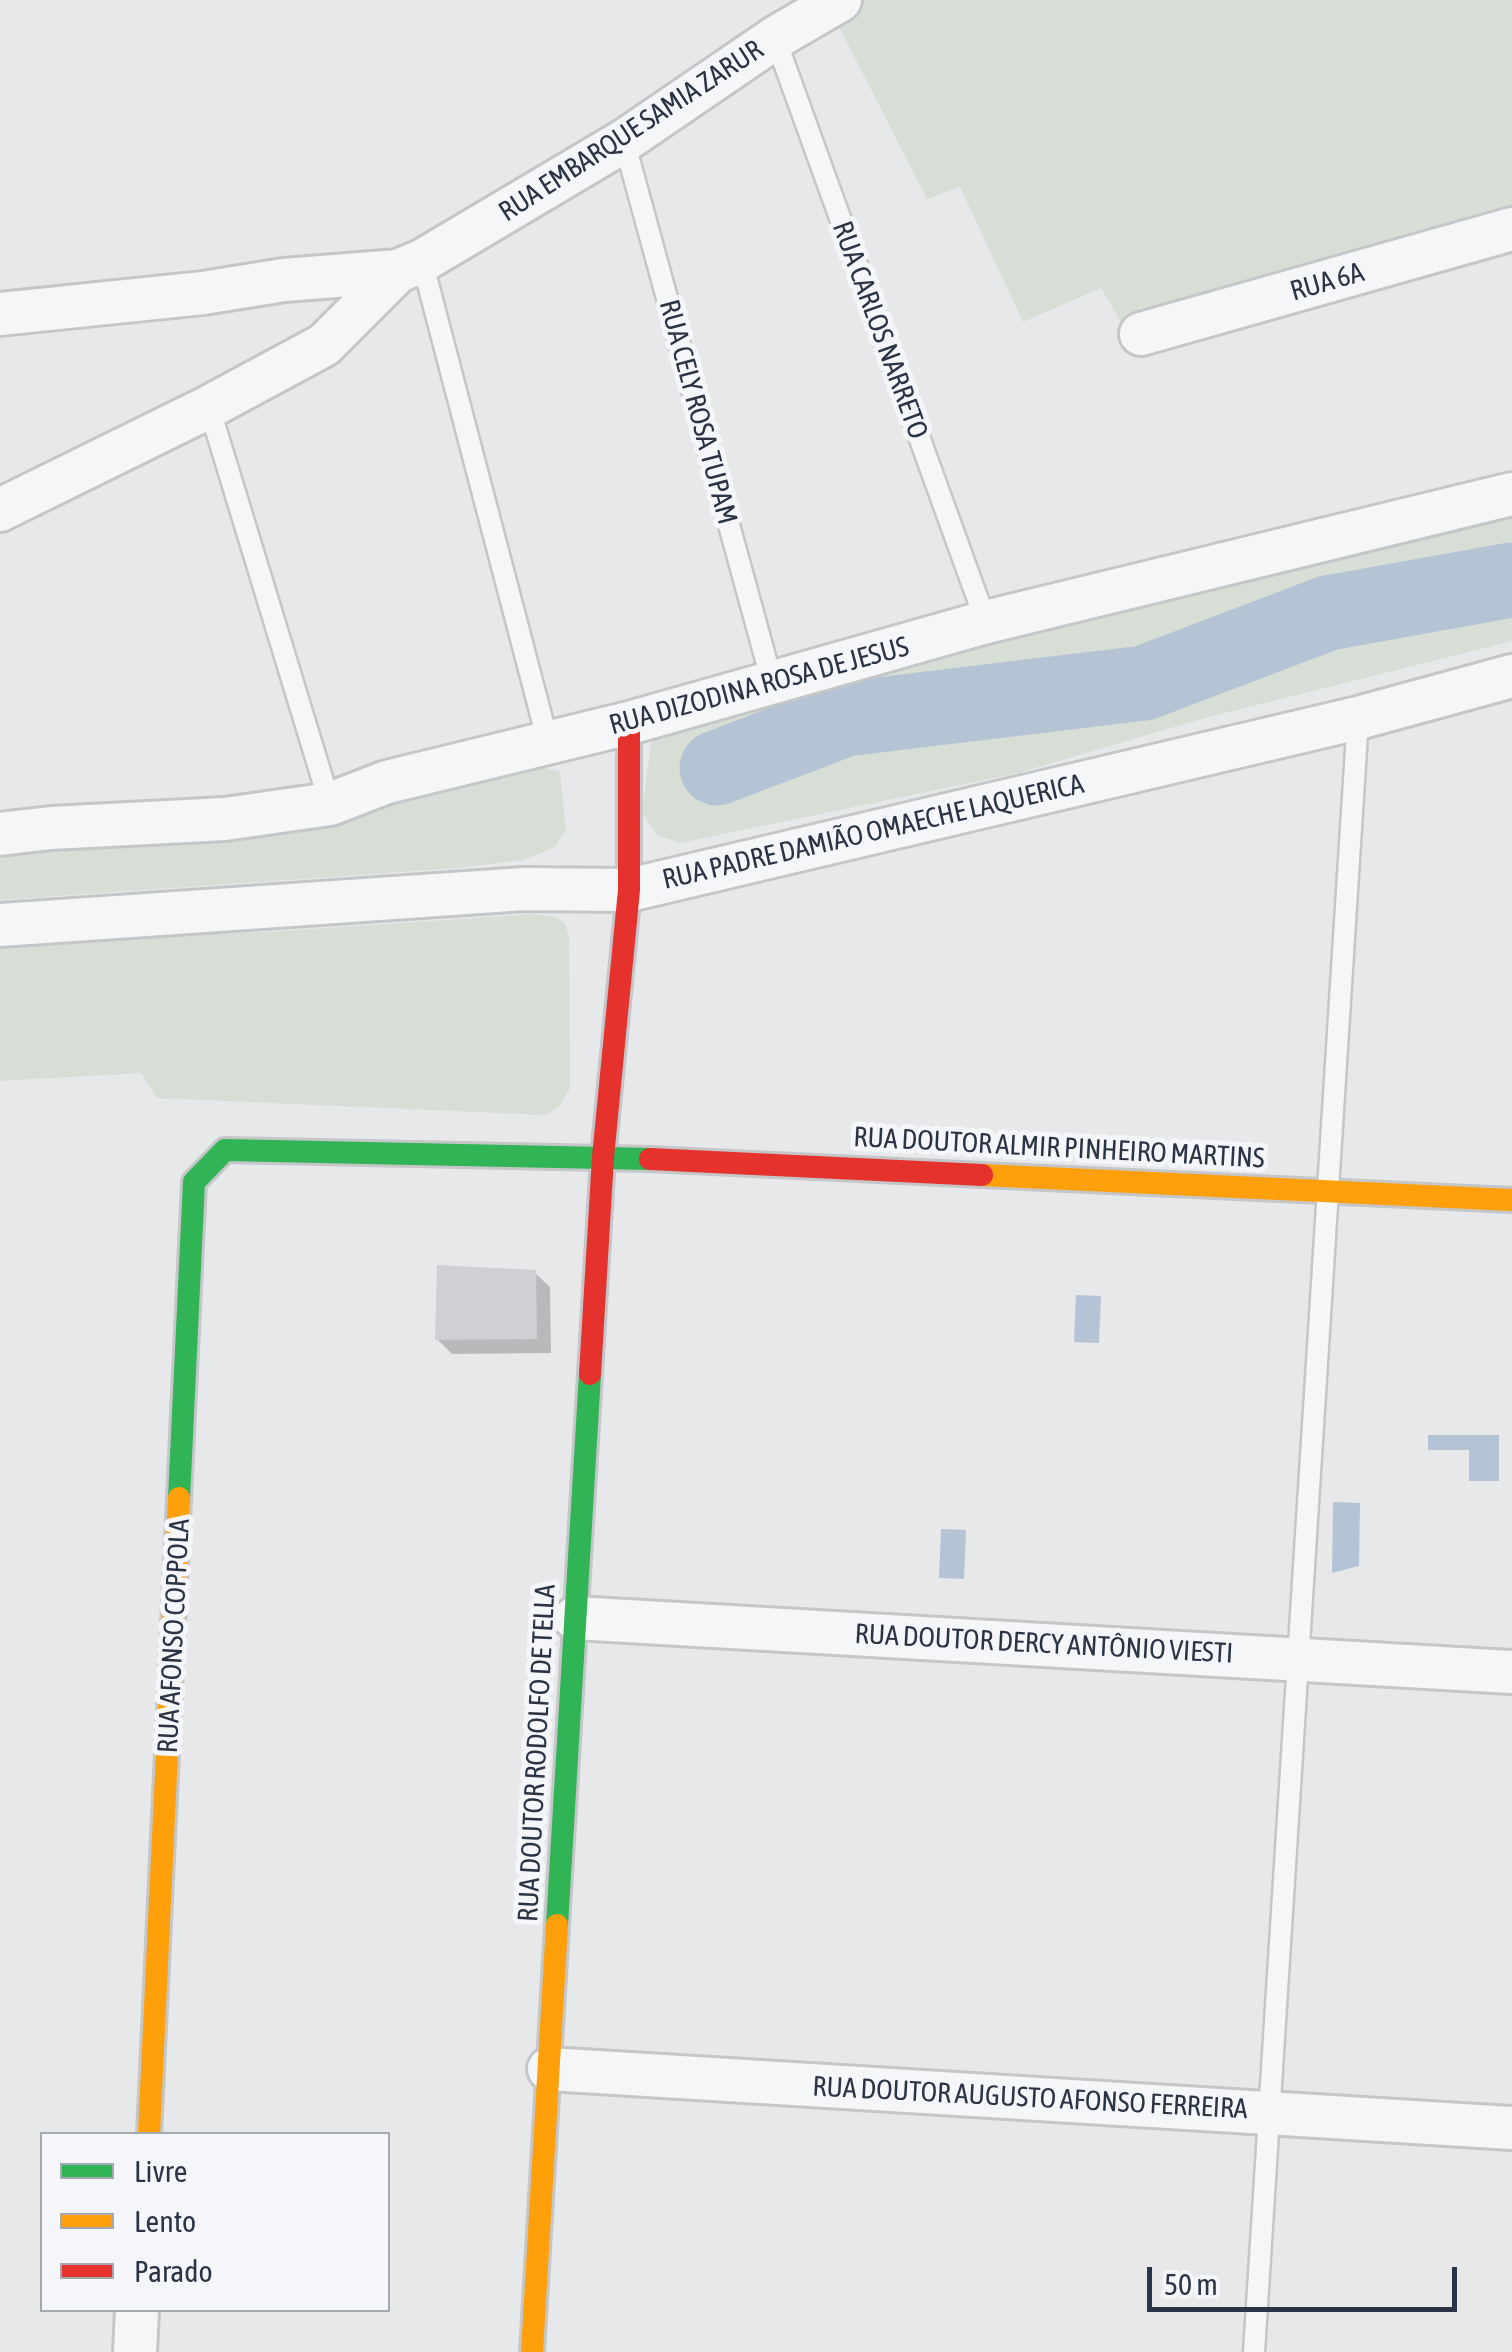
<!DOCTYPE html>
<meta charset="utf-8">
<style>
body{margin:0}
#map{position:relative;width:1512px;height:2352px;overflow:hidden;background:#e6e8ea;font-family:"Asap Condensed",sans-serif}
canvas{display:block}
.legend{position:absolute;left:40px;top:2132px;width:350px;height:180px;box-sizing:border-box;background:#f4f6f9;border:2px solid #a4a8b1;margin:0;padding:12px 18px;list-style:none;font-size:30px;color:#2b3445}
.legend li{display:flex;align-items:center;gap:20px;height:50px}
.legend b{width:50px;border:2px solid #a4a8b1}
.scale{position:absolute;left:1147px;top:2267px;width:310px;height:45px;box-sizing:border-box;border:5px solid #2b3445;border-top:0;padding-left:12px;font-size:30px;line-height:35px;white-space:nowrap;color:#2b3445;-webkit-text-stroke:8px #f4f6f9;paint-order:stroke}
</style>
<div id="map">
<canvas width="1512" height="2352"></canvas>
<ul class="legend">
<li><b style="height:12px;background:#30b455"></b>Livre</li>
<li><b style="height:12px;background:#ff9f0a"></b>Lento</li>
<li><b style="height:12px;background:#e5322d"></b>Parado</li>
</ul>
<div class="scale">50 m</div>
</div>
<script>
const ctx = document.querySelector('canvas').getContext('2d');
ctx.lineJoin = 'round';
function fill(path, color) {
  ctx.fillStyle = color;
  ctx.fill(path, 'evenodd');
}
function toPath(rows) {
  const path = new Path2D();
  for (const r of rows) {
    path.moveTo(r[0], r[1]);
    for (let i = 2; i < r.length; i += 2) path.lineTo(r[i], r[i + 1]);
  }
  return path;
}
function stroke(path, color, width, dash) {
  ctx.strokeStyle = color;
  ctx.lineWidth = width;
  ctx.lineCap = dash ? 'butt' : 'round';
  ctx.setLineDash(dash || []);
  ctx.stroke(path);
}
function write(font, color, halo, rows, align = 'center') {
  ctx.font = font + ' "Asap Condensed",sans-serif';
  ctx.lineWidth = 10;
  ctx.setLineDash([]);
  ctx.textBaseline = 'middle';
  ctx.strokeStyle = halo;
  ctx.fillStyle = color;
  for (const [text, x, y, turn = 0] of rows) {
    ctx.save();
    ctx.translate(x, y);
    ctx.rotate((+turn || 0) * Math.PI / 180);
    ctx.textAlign = isNaN(turn) ? turn : align;
    if (halo) ctx.strokeText(text, 0, 0);
    ctx.fillText(text, 0, 0);
    ctx.restore();
  }
}
fill(toPath([
 [858,0,1512,0,1512,240,1136,347,1101,288,1023,322,960,187,927,199,833,15],
 [1512,518,1512,641,1205,718,1018,773,680,843,657,835,642,812,652,737,989,638,1116,612,1252,575],
 [527,763,560,772,566,830,555,847,523,860,459,868,0,900,0,849],
 [535,914,557,918,565,924,569,937,570,1088,559,1107,545,1115,157,1098,141,1073,0,1081,0,944,280,931]
]), '#d6ded6');
fill(toPath([
 [1076,1295,1101,1296,1099,1343,1074,1342],
 [1428,1435,1499,1435,1499,1481,1469,1481,1469,1450,1428,1450],
 [1333,1502,1360,1503,1359,1566,1332,1573],
 [941,1529,966,1530,964,1579,939,1578]
]), '#b4c4d5');
fill(toPath([
 [535,1273,550,1287,551,1353,452,1354,437,1339]
]), '#0003');
stroke(toPath([
 [717,768,845,719,1144,683,1328,613,1512,580]
]), '#b4c4d5', 75);
fill(toPath([
 [437,1265,536,1270,537,1339,435,1340]
]), '#ced0d3');
const lane = toPath([
 [775,38,986,622],
 [624,141,772,682],
 [422,261,548,742],
 [209,407,330,804],
 [1254,2352,1358,718]
]);
const street = toPath([
 [0,314,203,293,284,280,398,271,422,261,624,141,775,38,840,0],
 [1141,334,1512,229],
 [0,510,209,407,324,345,398,271],
 [0,834,51,828,225,819,330,804,387,782,629,723,986,622,1512,494],
 [0,925,524,889,629,890,1358,718,1512,676],
 [575,1618,1512,1672],
 [549,2069,1512,2128],
 [135,2352,137,2310]
]);
const fast = toPath([
 [179,1498,194,1182,225,1150,650,1159],
 [557,1925,590,1374]
]);
const slow = toPath([
 [982,1175,1512,1200],
 [149,2134,179,1498],
 [532,2352,557,1925]
]);
const jam = toPath([
 [650,1159,982,1175],
 [590,1374,603,1157,629,890,629,723]
]);
stroke(lane, '#c4c6c8', 25);
stroke(street, '#c4c6c8', 48);
stroke(fast, '#c4c6c8', 28);
stroke(slow, '#c4c6c8', 28);
stroke(jam, '#c4c6c8', 28);
stroke(lane, '#f5f6f7', 20);
stroke(street, '#f5f6f7', 42);
stroke(fast, '#30b455', 22);
stroke(slow, '#ff9f0a', 22);
stroke(jam, '#e5322d', 22);
write('28px', '#2b3445', '#f4f6f9', [
 ["RUA EMBARQUE SAMIA ZARUR",631,131,-33],
 ["RUA 6A",1327,282,-16],
 ["RUA CARLOS NARRETO",880,330,70],
 ["RUA CELY ROSA TUPAM",698,412,75],
 ["RUA DIZODINA ROSA DE JESUS",759,686,-15],
 ["RUA PADRE DAMIÃO OMAECHE LAQUERICA",873,832,-13],
 ["RUA DOUTOR ALMIR PINHEIRO MARTINS",1059,1148,3],
 ["RUA AFONSO COPPOLA",174,1636,-87],
 ["RUA DOUTOR DERCY ANTÔNIO VIESTI",1044,1644,3],
 ["RUA DOUTOR RODOLFO DE TELLA",537,1753,-87],
 ["RUA DOUTOR AUGUSTO AFONSO FERREIRA",1030,2098,3]
]);
</script>
